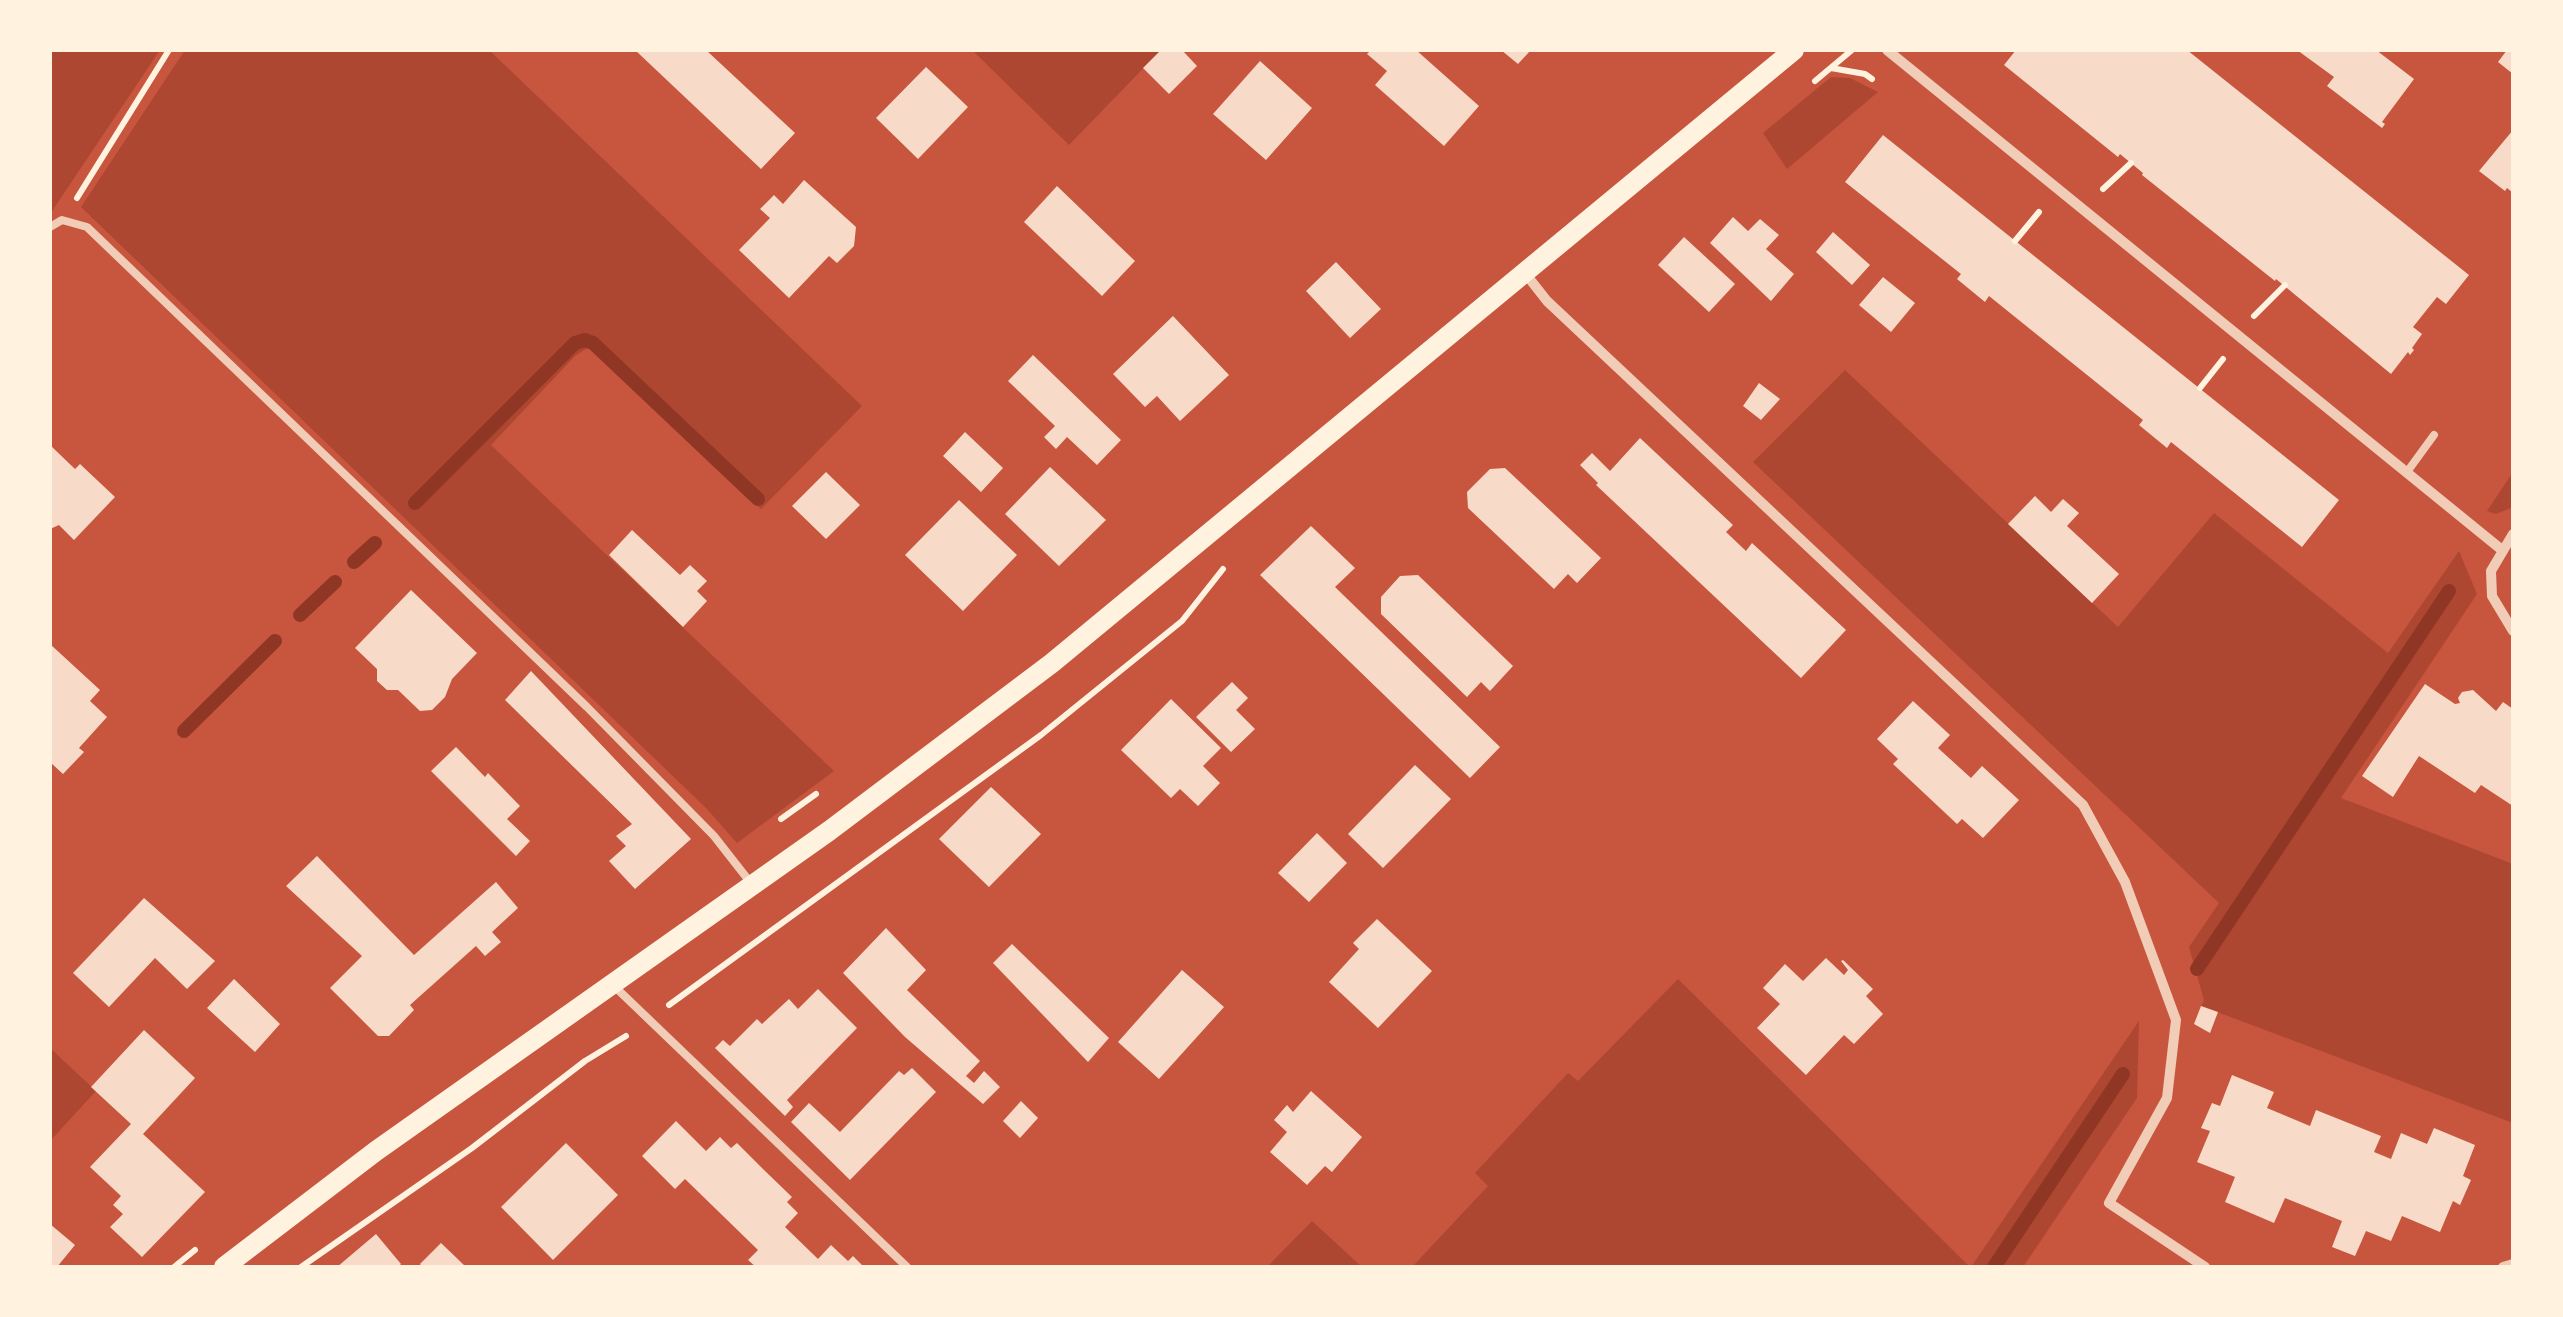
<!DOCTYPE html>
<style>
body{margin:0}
#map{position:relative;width:2563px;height:1317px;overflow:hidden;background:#c8553d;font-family:"IBM Plex Sans",sans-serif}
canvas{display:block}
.frame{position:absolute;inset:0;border:52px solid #fff3e0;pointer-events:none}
</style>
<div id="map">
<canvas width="2563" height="1317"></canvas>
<div class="frame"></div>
</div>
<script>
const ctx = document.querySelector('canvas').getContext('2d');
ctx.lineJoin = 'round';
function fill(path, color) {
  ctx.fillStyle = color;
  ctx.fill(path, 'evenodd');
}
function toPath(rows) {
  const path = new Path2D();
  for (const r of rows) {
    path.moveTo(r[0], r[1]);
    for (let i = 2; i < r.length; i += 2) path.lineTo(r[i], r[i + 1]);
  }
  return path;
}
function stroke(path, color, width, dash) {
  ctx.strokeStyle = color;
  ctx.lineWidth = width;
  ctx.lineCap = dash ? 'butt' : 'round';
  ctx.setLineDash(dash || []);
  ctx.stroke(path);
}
fill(toPath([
 [50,50,160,50,50,214],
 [185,50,489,50,862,406,761,509,589,347,575,356,491,445,834,771,737,843,706,808,81,207],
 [972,50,1161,50,1069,145],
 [1831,77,1850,78,1878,92,1787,169,1763,133],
 [1845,370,2118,627,2214,513,2388,653,2459,551,2477,594,2341,798,2513,864,2513,1123,2201,1006,2204,1000,2189,947,2219,903,1753,462],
 [2513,472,2513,507,2496,514,2487,511],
 [1678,979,1970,1267,1412,1267,1488,1186,1475,1173,1568,1073,1578,1081],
 [2139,1021,2137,1098,2023,1267,1971,1267],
 [50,1048,96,1091,50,1141],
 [1312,1221,1362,1267,1267,1267]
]), '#ae4732');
stroke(toPath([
 [415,503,575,343,585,340,593,343,758,499],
 [354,562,375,543],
 [300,615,335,582],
 [184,731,275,641],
 [2197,969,2449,591],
 [1994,1267,2123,1074]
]), '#8f3625', 14);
fill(toPath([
 [635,50,706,50,795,133,761,169],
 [1161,50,1182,50,1197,66,1169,94,1143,68],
 [1371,50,1416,50,1479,106,1444,146,1375,85,1387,71,1367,54],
 [1501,50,1531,50,1518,64],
 [2016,50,2187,50,2469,275,2446,304,2437,297,2413,327,2422,334,2412,348,2414,350,2410,355,2408,352,2391,374,2276,279,2275,281,2142,175,2143,173,2120,154,2118,157,2004,65],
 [2297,50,2376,50,2414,79,2382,122,2385,124,2382,128,2327,86,2334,77],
 [2507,50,2513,50,2513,74,2498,62],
 [1260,61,1312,108,1266,160,1213,114],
 [926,67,968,107,918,159,876,118],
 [2513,130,2513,193,2507,188,2505,191,2479,171],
 [1883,135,2339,500,2302,547,2171,442,2167,448,2139,425,2143,420,1989,296,1985,302,1957,279,1961,274,1845,182],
 [804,180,856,227,854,246,837,263,829,256,789,298,739,250,770,218,760,209,774,195,783,204],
 [1057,186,1135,261,1102,296,1024,222],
 [1733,217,1748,231,1760,219,1779,235,1766,249,1794,274,1771,301,1710,243],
 [1833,232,1870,265,1852,285,1816,252],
 [1684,237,1735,284,1709,312,1658,265],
 [1336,262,1381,309,1350,338,1306,291],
 [1883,277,1915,303,1891,332,1859,305],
 [1173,316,1229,375,1180,421,1157,396,1145,407,1113,374],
 [1033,355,1121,440,1097,465,1067,437,1056,449,1044,437,1055,426,1008,381],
 [1759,383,1780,399,1761,420,1743,406],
 [965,432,1003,468,981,492,943,456],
 [1640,438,1733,525,1726,532,1746,551,1752,543,1846,630,1801,678,1596,485,1598,483,1580,465,1592,453,1610,471],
 [50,445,75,469,80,464,115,497,74,540,59,525,50,529],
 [1050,467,1106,520,1059,566,1005,514],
 [1505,468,1601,558,1577,583,1568,574,1554,589,1468,508,1467,492,1490,469],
 [826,472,860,505,826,539,792,506],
 [2035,496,2051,512,2063,499,2079,513,2067,526,2119,574,2092,603,2008,524],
 [959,500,1017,555,963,611,905,555],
 [1311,526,1355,568,1335,587,1500,747,1470,778,1260,575],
 [632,530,680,575,690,565,707,581,697,591,707,601,683,627,609,555],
 [1418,575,1513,666,1490,691,1481,682,1467,697,1381,614,1381,597,1400,576],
 [411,590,477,653,452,679,445,697,432,710,420,711,398,690,387,690,377,681,377,669,355,648],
 [50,644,100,690,90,701,107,717,79,748,84,752,63,774,50,762],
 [531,671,691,839,635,889,609,861,626,846,616,836,632,824,505,700],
 [1232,682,1248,698,1236,710,1255,729,1231,752,1196,717],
 [2425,684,2455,704,2460,703,2458,698,2462,692,2473,690,2496,711,2503,702,2513,709,2513,806,2481,785,2475,793,2419,756,2393,797,2362,776],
 [1171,699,1221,748,1203,766,1220,783,1198,806,1180,789,1171,798,1121,750],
 [1913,701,1950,735,1938,748,1971,778,1982,766,2019,800,1983,838,1962,819,1957,824,1893,764,1898,759,1877,739],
 [456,747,485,777,488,773,520,806,507,819,530,841,516,856,431,771],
 [1415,765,1451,799,1383,868,1348,834],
 [991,787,1041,834,989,887,939,839],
 [1317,833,1347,863,1309,902,1278,873],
 [317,856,414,955,496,882,518,908,492,932,501,942,485,956,476,946,410,1005,414,1010,389,1036,378,1036,330,988,362,956,286,886],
 [144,898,215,961,187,989,155,958,109,1007,73,973],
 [1377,919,1432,971,1378,1028,1329,982,1359,949,1353,943],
 [886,928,926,970,907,990,980,1061,966,1076,974,1083,984,1071,1000,1087,983,1104,905,1037,843,973],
 [1012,944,1109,1038,1088,1062,993,963],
 [1826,958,1844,975,1848,970,1841,961,1843,960,1873,989,1866,996,1883,1014,1854,1044,1844,1035,1806,1075,1757,1028,1780,1004,1763,988,1785,964,1803,981],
 [1182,970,1224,1007,1159,1079,1118,1042],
 [234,979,280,1024,255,1052,207,1008],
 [818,989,857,1028,787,1100,793,1107,785,1116,715,1048,723,1040,730,1046,757,1019,762,1024,789,999,798,1009],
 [2201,1006,2218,1012,2210,1033,2194,1024],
 [144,1030,195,1078,143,1134,205,1192,142,1257,110,1227,123,1214,113,1205,121,1196,90,1167,131,1124,91,1087],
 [912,1068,936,1092,850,1180,791,1122,809,1103,840,1132,899,1071,904,1075],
 [2232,1075,2274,1092,2267,1108,2310,1126,2316,1110,2381,1136,2374,1152,2391,1159,2401,1133,2427,1144,2434,1128,2475,1145,2463,1176,2471,1180,2460,1205,2453,1201,2440,1232,2402,1216,2391,1241,2366,1231,2355,1256,2332,1247,2342,1221,2285,1198,2274,1223,2225,1202,2235,1177,2197,1162,2210,1131,2201,1128,2212,1103,2220,1106],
 [1311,1091,1362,1137,1332,1172,1325,1166,1307,1185,1270,1152,1287,1132,1274,1120,1287,1105,1293,1112],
 [1021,1101,1038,1118,1020,1138,1003,1121],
 [676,1121,706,1151,720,1137,731,1148,737,1143,764,1170,792,1197,787,1202,798,1213,785,1227,818,1259,831,1245,848,1261,853,1256,864,1267,756,1267,748,1260,758,1250,721,1214,685,1179,675,1189,642,1156],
 [566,1143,618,1195,553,1260,501,1207],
 [50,1224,75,1245,57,1267,50,1267],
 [376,1234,401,1264,398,1267,337,1267],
 [441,1243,466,1267,422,1267,420,1264]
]), '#f7dbc8');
stroke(toPath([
 [1831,68,1865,74,1872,79],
 [1815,81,1852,50],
 [2103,189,2131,163],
 [77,198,169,50],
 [2015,241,2039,212],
 [2254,316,2285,285],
 [2200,388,2223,359],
 [781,819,816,794],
 [669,1005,1041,735,1182,621,1223,569],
 [174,1267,195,1250],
 [301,1267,472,1148,585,1061,626,1036]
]), '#fff3e0', 6);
stroke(toPath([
 [50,227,62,220,87,227,587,707,714,836,750,882],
 [2407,472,2434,435],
 [613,985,907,1267]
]), '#f1ccb7', 8);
stroke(toPath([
 [1887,50,2502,550],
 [1525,273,1547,301,2083,805,2125,882,2176,1020,2167,1098,2109,1203,2205,1267],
 [2513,534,2491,571,2492,596,2513,631],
 [2503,1267,2513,1264]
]), '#f1ccb7', 10);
stroke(toPath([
 [224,1267,376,1151,829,831,1052,663,1794,50]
]), '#fff3e0', 20);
</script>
